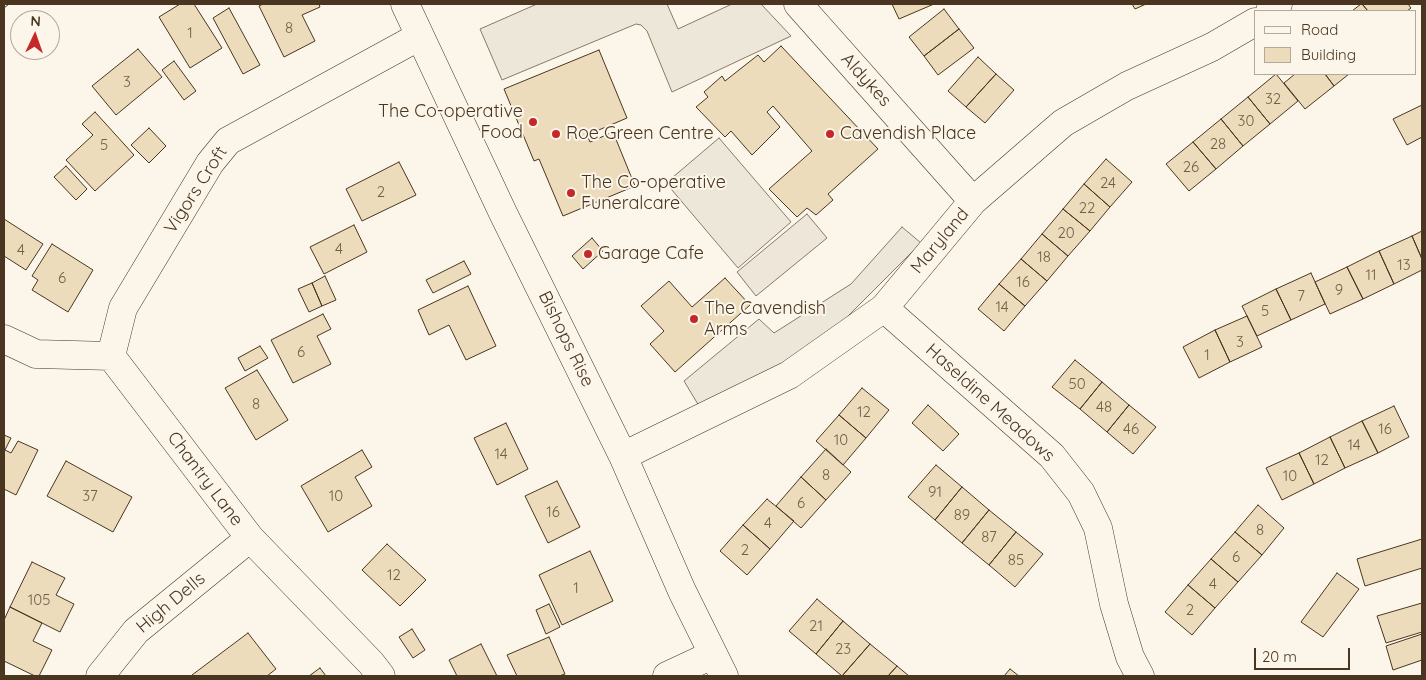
<!DOCTYPE html>
<style>
body{margin:0}
#map{position:relative;width:1426px;height:680px;overflow:hidden;background:#fbf6e9;font-family:Quicksand,sans-serif}
canvas{display:block}
.frame{position:absolute;inset:0;border:5px solid #4a3520;pointer-events:none}
.legend{position:absolute;left:1254px;top:10px;width:162px;height:65px;box-sizing:border-box;background:#fbf6e9;border:1px solid #b4a999;margin:0;padding:6px 9px;list-style:none;font-size:15px;color:#4a3520}
.legend li{display:flex;align-items:center;gap:10px;height:25px}
.legend b{width:25px;border:1px solid #b4a999}
.north{position:absolute;left:10px;top:10px;width:50px;height:50px;box-sizing:border-box;background:#fbf6e9;border:1px solid #b4a999;border-radius:50%;rotate:3deg;font-size:14px;font-weight:700;line-height:20px;text-align:center;color:#4a3520}
.north::after{content:'';display:block;margin:auto;width:18px;height:22px;background:#c62828;clip-path:polygon(50% 0,100% 100%,50% 72%,0 100%)}
.scale{position:absolute;left:1254px;top:648px;width:96px;height:22px;box-sizing:border-box;border:2px solid #4a3520;border-top:0;padding-left:6px;font-size:15px;line-height:18px;white-space:nowrap;color:#4a3520;-webkit-text-stroke:4px #fbf6e9;paint-order:stroke}
</style>
<div id="map">
<canvas width="1426" height="680"></canvas>
<div class="frame"></div>
<ul class="legend">
<li><b style="height:6px;background:#fbf6e9"></b>Road</li>
<li><b style="height:14px;background:#ecdcbc"></b>Building</li>
</ul>
<div class="north">N</div>
<div class="scale">20 m</div>
</div>
<script>
const g = document.querySelector('canvas').getContext('2d');
g.lineJoin = 'round';
function fill(path, color) { g.fillStyle = color; g.fill(path, 'evenodd'); }
const shape = rows => new Path2D(rows.map(r => 'M' + r).join(''));
function trace(path, color, width, dash) { g.strokeStyle = color; g.lineWidth = width; g.lineCap = dash ? 'butt' : 'round'; g.setLineDash(dash || []); g.stroke(path); }
function label(font, color, halo, rows, align = 'center') {
  g.font = font + ' Quicksand,sans-serif'; g.lineWidth = 4; g.setLineDash([]); g.textBaseline = 'middle'; g.strokeStyle = halo; g.fillStyle = color; for (const [text, x, y, turn = 0] of rows) {
    g.save(); g.translate(x, y); g.rotate((+turn || 0) * Math.PI / 180); g.textAlign = isNaN(turn) ? turn : align; if (halo) g.strokeText(text, 0, 0); g.fillText(text, 0, 0); g.restore();
  }
}
const green = shape([
 [807,214,827,238,756,296,737,272,807,214]
]);
fill(green, '#ede6d9');
trace(green, '#887966', 1);
const parking = shape([
 [537,4,667,4,678,29,732,4,761,4,791,36,672,92,647,31,641,25,636,24,502,80,480,29,537,4],
 [719,138,791,222,738,268,666,183,719,138],
 [902,227,921,243,843,321,791,359,699,406,684,381,759,319,774,333,851,284,902,227]
]);
fill(parking, '#ede7d9');
trace(parking, '#887966', 1);
const building = shape([
 [180,4,194,4,222,48,190,68,159,17,180,4],
 [263,4,319,4,320,7,302,15,315,41,284,57,259,6,263,4],
 [892,4,934,4,899,19,892,4],
 [1132,4,1146,4,1135,9,1132,4],
 [1362,4,1408,4,1411,8,1407,11,1368,11,1362,4],
 [1362,4,1368,11,1352,11,1361,4,1362,4],
 [229,8,260,65,243,74,213,18,229,8],
 [944,9,959,29,924,56,909,37,944,9],
 [959,29,974,48,938,75,924,56,959,29],
 [781,46,878,149,828,194,833,200,816,215,807,208,797,217,769,189,812,151,773,106,767,112,780,127,752,155,731,131,725,137,696,107,708,97,704,92,722,76,725,81,758,55,764,62,781,46],
 [138,49,162,77,116,115,92,86,138,49],
 [599,50,627,118,587,135,590,142,613,132,635,186,563,216,539,159,534,161,504,89,599,50],
 [978,57,996,74,966,107,948,91,978,57],
 [174,61,196,91,184,100,162,70,174,61],
 [996,74,1014,90,985,123,966,107,996,74],
 [1276,74,1298,101,1270,124,1248,97,1276,74],
 [1295,74,1325,74,1334,86,1305,109,1284,83,1295,74],
 [1325,74,1349,74,1334,86,1325,74],
 [1248,97,1270,124,1243,146,1221,119,1248,97],
 [1422,105,1422,137,1407,145,1393,119,1422,105],
 [95,112,134,155,95,191,66,160,93,135,82,124,95,112],
 [1221,119,1243,146,1216,169,1193,142,1221,119],
 [149,128,166,146,149,163,131,145,149,128],
 [1193,142,1216,169,1189,191,1166,164,1193,142],
 [1106,159,1132,182,1110,207,1084,184,1106,159],
 [399,162,416,195,362,221,346,189,399,162],
 [66,166,87,189,76,200,54,177,66,166],
 [1084,184,1110,207,1090,231,1063,209,1084,184],
 [1063,209,1090,231,1068,256,1042,234,1063,209],
 [4,219,43,244,26,270,4,256,4,219],
 [354,225,367,252,324,274,310,247,354,225],
 [1422,231,1422,259,1412,236,1422,231],
 [1042,234,1068,256,1047,281,1021,259,1042,234],
 [1412,236,1422,259,1422,270,1394,284,1379,251,1412,236],
 [592,238,603,251,583,269,572,256,592,238],
 [52,244,93,270,68,312,32,290,38,280,32,276,52,244],
 [1379,251,1394,284,1363,299,1347,267,1379,251],
 [1021,259,1047,281,1025,306,999,284,1021,259],
 [464,261,471,274,433,293,426,280,464,261],
 [1347,267,1363,299,1330,314,1315,282,1347,267],
 [1311,273,1325,304,1291,320,1276,289,1311,273],
 [325,276,336,300,322,306,312,283,325,276],
 [725,278,750,305,675,372,650,344,664,331,641,306,669,281,692,307,725,278],
 [312,283,322,306,309,312,298,289,312,283],
 [999,284,1025,306,1004,331,978,309,999,284],
 [468,286,496,346,466,360,449,325,429,335,418,310,468,286],
 [1276,289,1291,320,1257,336,1242,306,1276,289],
 [323,314,331,329,317,336,331,364,293,383,271,340,323,314],
 [1247,316,1262,347,1230,362,1215,330,1247,316],
 [1215,330,1230,362,1199,378,1183,347,1215,330],
 [260,346,268,358,245,371,238,358,260,346],
 [1075,360,1102,382,1080,409,1052,387,1075,360],
 [257,370,288,420,256,440,225,388,257,370],
 [1102,382,1129,405,1107,432,1080,409,1102,382],
 [862,388,889,410,866,438,839,415,862,388],
 [928,405,959,434,943,451,912,423,928,405],
 [1129,405,1156,427,1133,454,1107,432,1129,405],
 [1394,406,1409,437,1378,453,1362,421,1394,406],
 [839,415,866,438,843,465,816,441,839,415],
 [1362,421,1378,453,1345,468,1330,437,1362,421],
 [506,423,528,469,497,485,474,438,506,423],
 [4,435,11,438,5,450,11,453,18,441,38,450,16,495,4,489,4,435],
 [1330,437,1345,468,1314,484,1299,453,1330,437],
 [826,449,851,472,826,500,801,477,826,449],
 [362,450,372,467,355,477,372,506,328,532,301,486,362,450],
 [1299,453,1314,484,1282,500,1266,468,1299,453],
 [66,461,132,497,113,532,47,496,66,461],
 [936,465,962,487,935,520,908,497,936,465],
 [801,477,826,500,801,528,776,506,801,477],
 [557,481,580,527,548,543,525,496,557,481],
 [962,487,989,510,962,543,935,520,962,487],
 [767,499,794,521,770,549,743,525,767,499],
 [1258,505,1284,528,1262,555,1235,532,1258,505],
 [989,510,1016,532,989,565,962,543,989,510],
 [743,525,770,549,747,575,720,551,743,525],
 [1016,532,1043,554,1015,587,989,565,1016,532],
 [1235,532,1262,555,1238,582,1211,559,1235,532],
 [1422,539,1422,568,1365,586,1357,559,1422,539],
 [387,544,426,580,400,606,362,570,387,544],
 [590,551,613,601,562,625,539,575,590,551],
 [1211,559,1238,582,1215,608,1188,585,1211,559],
 [32,562,65,578,56,595,74,604,60,632,10,607,32,562],
 [1337,573,1359,589,1323,637,1301,622,1337,573],
 [1188,585,1215,608,1192,635,1165,612,1188,585],
 [817,599,843,621,816,654,789,631,817,599],
 [1422,603,1422,632,1386,643,1377,616,1422,603],
 [549,604,560,627,546,634,536,610,549,604],
 [10,607,42,623,33,641,52,650,39,676,35,676,4,661,4,620,10,607],
 [843,621,870,644,842,676,816,654,843,621],
 [412,629,425,650,413,658,399,637,412,629],
 [248,633,276,669,267,676,193,676,192,675,248,633],
 [1422,634,1422,660,1393,670,1386,646,1422,634],
 [549,637,565,674,559,676,517,676,507,655,549,637],
 [481,644,497,676,457,676,449,660,481,644],
 [870,644,897,666,888,676,842,676,870,644],
 [897,666,909,676,888,676,897,666],
 [320,668,326,676,309,676,320,668],
 [1010,669,1019,676,1004,676,1010,669]
]);
fill(building, '#ecdcbc');
trace(building, '#4a3520', 1);
const minor = shape([
 [405,4,503,213,623,456,682,591,724,676],
 [798,4,973,201],
 [1270,11,1278,4],
 [884,308,1052,456,1081,493,1098,528,1114,604,1130,657,1140,676],
 [4,339,36,354,111,356,250,538,371,663,381,676],
 [111,356,123,308,210,163,228,141,420,36],
 [623,456,789,375,884,308,973,201,1063,123,1127,86,1212,47,1255,22],
 [100,676,136,631,250,538],
 [667,676,712,655]
]);
trace(minor, '#4a3520', 29);
trace(minor, '#fbf6e9', 28);
trace(shape([
 [4,8,9,4]
]), '#4a3520', 1, [6, 2.5]);
for (const [x, y, r, color] of [
 [533,122,5,"#c62828"],
 [556,134,5,"#c62828"],
 [830,134,5,"#c62828"],
 [571,193,5,"#c62828"],
 [588,254,5,"#c62828"],
 [694,319,5,"#c62828"]
]) { const dot = new Path2D(); dot.arc(x, y, r, 0, 2 * Math.PI); g.fillStyle = color; g.fill(dot); trace(dot, '#fbf6e9', 2); }
label('15px', '#725f47', null, [
 ["8",289,28],
 ["1",190,33],
 ["3",127,82],
 ["32",1273,99],
 ["30",1246,121],
 ["28",1218,144],
 ["5",104,145],
 ["26",1191,167],
 ["24",1108,183],
 ["2",381,192],
 ["22",1087,208],
 ["20",1066,233],
 ["4",339,249],
 ["4",21,250],
 ["18",1044,257],
 ["13",1404,265],
 ["11",1371,275],
 ["6",62,278],
 ["16",1023,282],
 ["9",1339,290],
 ["7",1301,296],
 ["14",1002,307],
 ["5",1265,311],
 ["3",1240,342],
 ["6",301,352],
 ["1",1207,355],
 ["50",1077,384],
 ["8",256,404],
 ["48",1104,407],
 ["12",864,412],
 ["46",1131,429],
 ["16",1385,429],
 ["10",841,440],
 ["14",1354,445],
 ["14",501,454],
 ["12",1322,460],
 ["8",826,475],
 ["10",1290,476],
 ["91",935,492],
 ["37",90,496],
 ["10",336,496],
 ["6",801,503],
 ["16",553,512],
 ["89",962,515],
 ["4",768,523],
 ["8",1260,530],
 ["87",989,537],
 ["2",745,550],
 ["6",1236,557],
 ["85",1016,560],
 ["12",394,575],
 ["4",1213,584],
 ["1",576,588],
 ["105",39,600],
 ["2",1190,610],
 ["21",816,626],
 ["23",843,649]
]);
label('18px', '#4a3520', '#fbf6e9', [
 ["Aldykes",866,80,48],
 ["Vigors Croft",196,190,-57],
 ["Maryland",940,241,-50],
 ["Bishops Rise",566,339,64],
 ["Haseldine Meadows",990,403,42],
 ["Chantry Lane",205,479,53],
 ["High Dells",171,603,-40]
]);
label('18px', '#4a3520', '#fbf6e9', [
 ["The Co-operative",523,112,"right"],
 ["Food",523,133,"right"],
 ["Roe Green Centre",566,134],
 ["Cavendish Place",840,134],
 ["The Co-operative",581,183],
 ["Funeralcare",581,204],
 ["Garage Cafe",598,254],
 ["The Cavendish",704,309],
 ["Arms",704,330]
], 'left');
</script>
